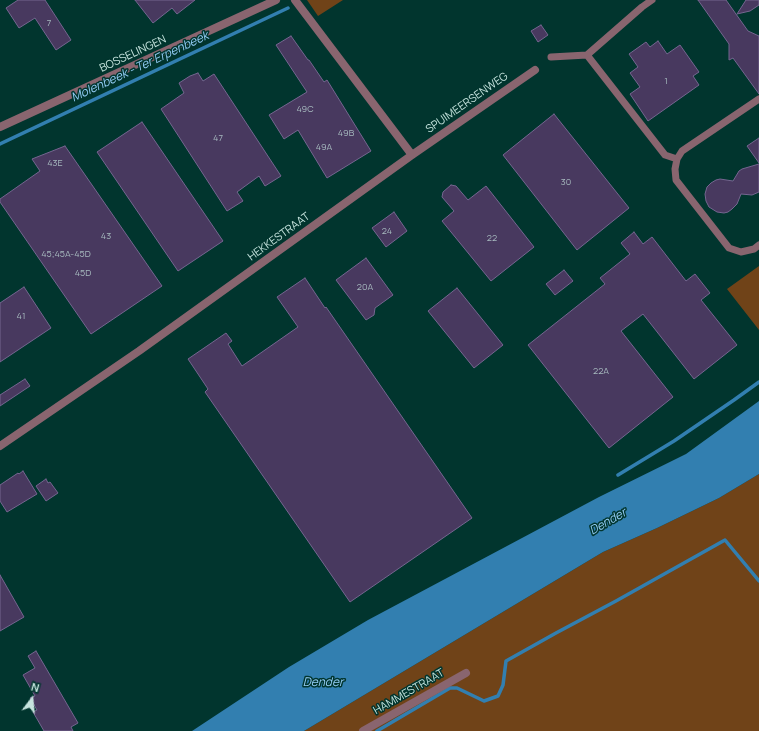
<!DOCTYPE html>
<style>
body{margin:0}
#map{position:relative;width:759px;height:731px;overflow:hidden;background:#01352e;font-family:Manrope,sans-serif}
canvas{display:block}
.north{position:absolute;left:12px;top:679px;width:40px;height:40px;-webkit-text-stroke:3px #01352e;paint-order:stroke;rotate:16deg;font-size:11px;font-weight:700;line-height:16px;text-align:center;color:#c6e4de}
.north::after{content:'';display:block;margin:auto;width:14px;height:18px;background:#c6e4de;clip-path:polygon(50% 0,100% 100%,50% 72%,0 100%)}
</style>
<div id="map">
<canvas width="759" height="731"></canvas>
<div class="north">N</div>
</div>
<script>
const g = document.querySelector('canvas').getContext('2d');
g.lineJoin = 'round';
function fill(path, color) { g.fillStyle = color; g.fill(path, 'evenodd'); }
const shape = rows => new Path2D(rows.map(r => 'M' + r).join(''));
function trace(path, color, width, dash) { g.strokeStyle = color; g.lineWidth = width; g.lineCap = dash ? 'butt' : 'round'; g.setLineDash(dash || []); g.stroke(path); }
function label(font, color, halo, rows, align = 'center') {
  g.font = font + ' Manrope,sans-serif'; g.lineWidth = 3; g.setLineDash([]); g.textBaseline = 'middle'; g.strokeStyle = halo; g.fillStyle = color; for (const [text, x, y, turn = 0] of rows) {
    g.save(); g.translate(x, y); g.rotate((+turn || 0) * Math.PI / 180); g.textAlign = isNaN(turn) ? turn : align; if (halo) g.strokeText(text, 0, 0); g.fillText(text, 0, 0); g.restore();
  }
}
fill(shape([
 [307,0,343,0,318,16],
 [759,266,759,330,727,289],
 [759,474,759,731,304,731,603,552,657,528,719,498]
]), '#704318');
fill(shape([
 [759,401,759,474,719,498,657,528,603,552,304,731,192,731,289,667,368,620,599,497,686,454]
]), '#327fb0');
trace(shape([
 [0,144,288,8],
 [618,475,674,441,734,400,759,382],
 [377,731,450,688,457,688,484,701,498,696,503,685,506,661,556,633,616,601,725,540,759,581]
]), '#327fb0', 3.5);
const building = shape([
 [18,0,45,0,71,40,56,50,35,18,19,28,6,8,18,0],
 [135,0,195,0,177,14,172,8,153,23,135,0],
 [698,0,726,0,748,31,759,36,759,94,733,58,729,60,729,44,698,0],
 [746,0,759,0,759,5,750,11,737,14,746,0],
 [541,25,548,35,538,42,531,31,541,25],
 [291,36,308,60,309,60,324,82,327,80,371,151,327,178,298,130,284,139,269,115,307,92,276,45,291,36],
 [658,41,667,54,680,45,699,72,693,76,699,85,648,121,630,94,640,87,630,73,638,67,629,54,646,42,650,47,658,41],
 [198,73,203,81,214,74,281,176,265,186,259,176,237,192,243,201,227,211,161,109,184,93,179,83,190,76,198,73],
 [554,114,629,208,577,250,503,155,554,114],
 [142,122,223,241,178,271,97,152,142,122],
 [759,138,759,163,747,146,759,138],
 [65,146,162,286,91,334,0,202,0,199,40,171,32,159,65,146],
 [759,164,759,192,752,195,741,194,737,204,732,209,728,212,724,213,717,212,709,207,706,201,705,194,707,187,711,183,716,180,720,179,733,181,739,171,742,169,759,164],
 [451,185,456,186,468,200,486,186,534,247,491,281,442,221,454,211,442,197,443,192,451,185],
 [394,212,407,231,386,247,372,228,394,212],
 [634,232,643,244,652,237,686,281,695,274,710,293,701,300,737,345,694,379,643,314,621,331,673,397,609,448,528,345,605,284,600,278,630,254,621,243,634,232],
 [366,258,393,295,375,308,374,315,366,320,336,280,366,258],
 [564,270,573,281,555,295,546,284,564,270],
 [305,278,325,308,326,307,472,518,350,602,205,392,208,389,188,359,226,333,232,341,228,344,242,366,298,327,277,297,305,278],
 [24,287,51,328,0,362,0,303,24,287],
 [457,288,503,345,474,368,428,311,457,288],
 [25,379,30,386,0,406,0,395,25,379],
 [23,471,37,494,7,512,0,501,0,485,18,473,19,474,23,471],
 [46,479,48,483,50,482,58,493,46,501,36,486,46,479],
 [0,575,24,617,0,631,0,575],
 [36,651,78,723,71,727,73,731,44,731,33,712,37,710,30,698,35,696,23,675,35,668,28,656,36,651]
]);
fill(building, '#48395f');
trace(building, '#756690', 1);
trace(shape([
 [587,55,665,155,677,159],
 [551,57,587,55,642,7,652,0],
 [759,99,682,151,677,159,675,169,676,180,729,248,741,252,754,249,759,245]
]), '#89656f', 7);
trace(shape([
 [295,0,412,155],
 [0,127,276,0],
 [0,446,139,351,412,155,535,70],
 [363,731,466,673]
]), '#89656f', 8);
label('9px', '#a6b9be', null, [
 ["7",49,23],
 ["1",666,81],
 ["49C",305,109],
 ["49B",346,133],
 ["47",218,138],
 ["49A",324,147],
 ["43E",55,163],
 ["30",566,182],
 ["24",387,231],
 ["43",106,236],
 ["22",492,238],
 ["45;45A-45D",66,254],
 ["45D",83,273],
 ["20A",365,287],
 ["41",21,316],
 ["22A",601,371]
]);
label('11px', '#c6e4de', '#01352e', [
 ["BOSSELINGEN",133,54,-25],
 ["SPUIMEERSENWEG",467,103,-35],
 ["HEKKESTRAAT",279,237,-36],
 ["HAMMESTRAAT",409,692,-30]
]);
label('italic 12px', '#93ccf5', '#01352e', [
 ["Molenbeek - Ter Erpenbeek",140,67,-25],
 ["Dender",608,522,-30],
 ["Dender",323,683]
]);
</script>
